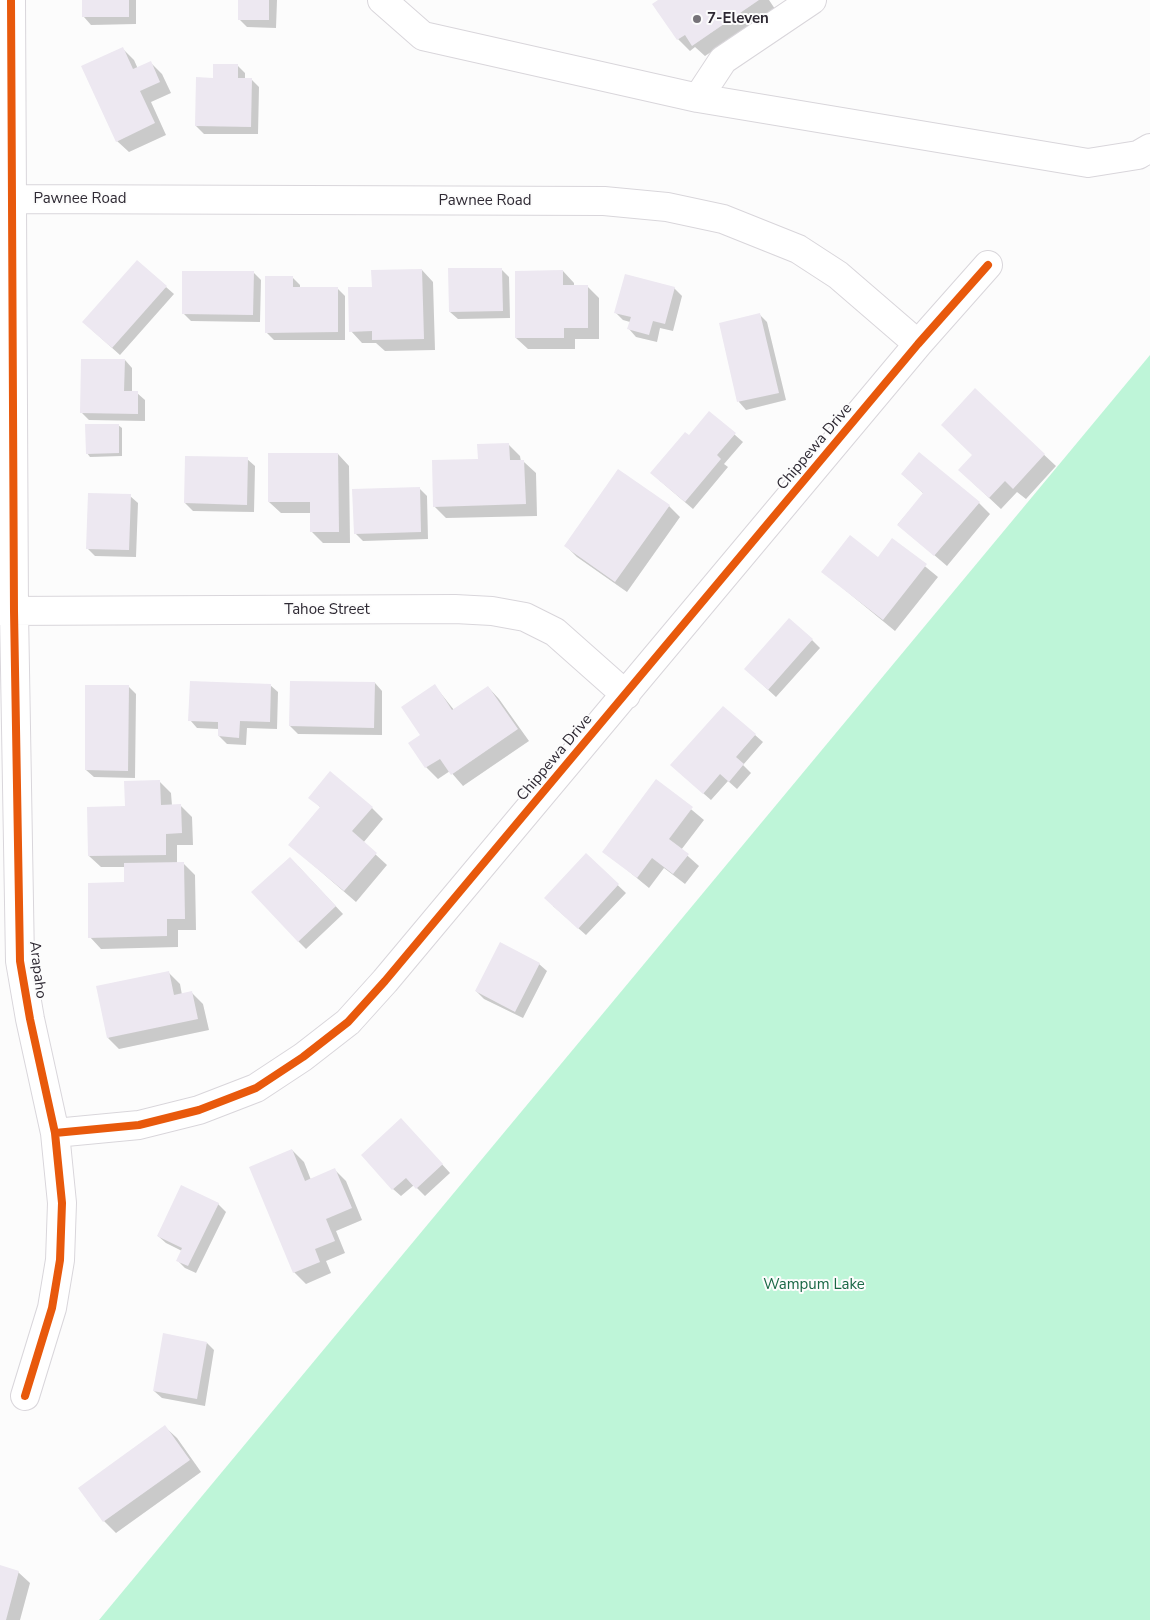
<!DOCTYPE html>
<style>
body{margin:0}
canvas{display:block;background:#fcfcfc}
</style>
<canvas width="1150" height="1620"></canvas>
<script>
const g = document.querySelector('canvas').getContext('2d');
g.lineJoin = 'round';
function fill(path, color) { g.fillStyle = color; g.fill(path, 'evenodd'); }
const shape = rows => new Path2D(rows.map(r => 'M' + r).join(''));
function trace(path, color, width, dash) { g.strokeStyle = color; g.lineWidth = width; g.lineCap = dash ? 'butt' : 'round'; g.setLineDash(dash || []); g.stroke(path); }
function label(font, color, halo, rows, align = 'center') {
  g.font = font + ' "Nunito Sans",sans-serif'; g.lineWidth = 4; g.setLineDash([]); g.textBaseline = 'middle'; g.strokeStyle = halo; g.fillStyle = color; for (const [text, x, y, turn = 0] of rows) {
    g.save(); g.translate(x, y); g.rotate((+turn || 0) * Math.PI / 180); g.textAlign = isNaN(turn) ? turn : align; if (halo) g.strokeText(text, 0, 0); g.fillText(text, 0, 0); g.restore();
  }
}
fill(shape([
 [1150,355,1150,1620,99,1620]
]), '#bef5d8');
fill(shape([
 [84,0,136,0,136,24,91,25,84,17],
 [239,0,277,0,276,28,247,27,239,19],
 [660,0,769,0,775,9,705,56,695,47,690,51,678,39,654,4],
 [123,49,134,60,138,69,151,63,162,74,171,93,151,102,166,135,129,152,117,141],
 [238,66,245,73,245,80,252,80,259,87,258,134,204,134,196,126,214,79],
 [501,269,509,277,510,318,458,319,450,312],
 [422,270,433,282,435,350,385,351,376,343,362,343,351,331,373,288],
 [563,271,574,283,574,286,587,286,599,298,599,339,575,339,575,349,528,349,516,338],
 [253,272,261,280,260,322,191,321,183,313],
 [292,277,300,285,300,288,337,288,345,296,345,340,274,340,266,332],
 [166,287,174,294,120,355,92,330],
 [674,288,682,296,673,331,660,328,657,342,636,337,629,329,630,322,623,320,616,313],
 [760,315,767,322,786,400,746,410,739,402,720,324],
 [125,360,132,368,132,392,137,393,145,400,145,421,89,420,82,413],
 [975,390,1056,466,1026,499,1017,492,1001,509,972,482],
 [710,413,743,442,724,464,728,467,693,509,659,480,689,437],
 [118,425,122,428,122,456,90,457,87,453],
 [509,445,520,456,521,462,524,462,536,473,537,516,446,518,434,506,479,461],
 [338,454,349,466,350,543,323,543,312,532,312,513,281,513,269,502],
 [247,459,255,466,254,512,193,511,185,503],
 [902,474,979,503,990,514,947,566,898,524,924,494],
 [419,488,427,496,428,539,363,541,355,533],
 [130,496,138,503,136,557,95,556,87,548],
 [669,506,680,517,627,592,577,557,566,546],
 [893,540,938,577,895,631,823,572,878,559],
 [812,640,820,648,776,697,753,676],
 [375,683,382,691,382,735,298,734,290,726],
 [270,685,278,692,277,729,247,728,246,745,227,744,219,736,219,729,197,728,190,720],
 [128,686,136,694,135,778,94,777,86,770],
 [435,686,454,710,488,687,499,699,529,741,463,786,450,771,438,779,426,767,410,743,422,735],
 [755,735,763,742,743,765,751,773,737,789,728,781,711,800,680,773],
 [657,781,704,820,681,850,699,866,685,884,664,868,649,888,604,851],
 [160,782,171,793,172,806,180,805,192,817,193,845,177,845,177,864,183,863,195,875,196,930,178,930,178,947,101,949,90,937,125,884,125,867,101,867,89,856,126,807],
 [310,797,372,808,383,819,363,843,387,865,356,902,290,845,321,808],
 [586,855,626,893,586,935,553,906],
 [298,866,343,914,306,949,298,941],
 [539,964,547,971,523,1018,484,999,476,991],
 [168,972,180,984,182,995,192,993,203,1004,209,1030,119,1049,108,1038],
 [409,1128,450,1173,425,1196,414,1185,401,1196,393,1189],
 [292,1150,304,1162,311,1180,334,1169,346,1181,362,1220,336,1231,345,1253,326,1261,331,1273,306,1284,294,1272],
 [218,1204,226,1212,196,1273,185,1268,178,1261,182,1251,166,1243,158,1236],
 [207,1343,214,1350,205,1406,162,1398,154,1391],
 [165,1427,177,1438,201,1472,116,1533,104,1521,80,1488],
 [0,1567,18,1572,30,1583,20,1620,0,1620]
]), '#0003');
fill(shape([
 [82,0,129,0,129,17,82,17],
 [238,0,269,0,269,20,238,20],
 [658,0,759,0,692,46,685,35,677,40,652,4],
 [123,47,133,69,151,61,160,82,140,91,155,123,116,142,81,66],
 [213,64,238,64,238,78,252,78,251,127,195,126,196,77,213,78],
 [137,260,167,286,112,348,82,322],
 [448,268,502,268,503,311,449,312],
 [422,269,424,339,372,340,372,331,349,332,348,287,372,287,371,270],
 [563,270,563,285,588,285,588,328,564,328,564,338,515,338,515,271],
 [182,271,254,271,253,315,182,314],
 [625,274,675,287,665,324,653,321,649,335,627,329,631,317,614,313],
 [265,276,293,276,293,287,338,287,338,332,265,333],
 [760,313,779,393,737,402,719,323],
 [81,359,125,359,124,391,138,391,138,414,80,413],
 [975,388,1045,454,1013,489,1005,481,989,498,958,470,972,455,941,425],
 [709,411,736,433,717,455,721,459,685,502,650,473,685,432,689,435],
 [85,424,119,424,119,453,86,454],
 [509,443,510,460,524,460,526,504,433,507,432,460,478,459,477,444],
 [919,452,980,502,934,556,897,525,923,493,901,474],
 [268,453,338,453,339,532,310,532,310,502,268,502],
 [185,456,248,457,247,505,184,503],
 [618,469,670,505,615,582,564,546],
 [420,487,421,532,354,534,352,489],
 [88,493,131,494,129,550,86,549],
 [850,535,878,557,892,538,927,564,883,620,821,572],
 [789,618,813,639,768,690,744,669],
 [190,681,271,684,270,722,240,721,239,738,218,736,218,722,188,721],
 [290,681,375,682,374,728,289,726],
 [435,684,452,710,488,686,518,729,451,775,440,759,425,768,408,743,420,735,401,707],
 [85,685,129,685,128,771,85,770],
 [723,706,756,734,736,757,744,764,729,782,720,774,703,794,670,765],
 [330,771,373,807,352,831,377,853,344,891,288,845,320,807,308,798],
 [656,779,693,807,669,839,689,854,673,874,652,858,637,878,602,852],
 [160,780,161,805,181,804,182,833,166,834,166,855,88,856,87,807,125,806,124,781],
 [586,853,619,884,578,929,544,898],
 [290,857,336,906,298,942,251,892],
 [184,862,185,919,167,919,167,936,88,938,88,883,124,882,124,863],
 [500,942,540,963,515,1012,475,991],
 [169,971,174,995,192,991,198,1019,107,1038,96,986],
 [401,1118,443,1164,416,1189,406,1178,392,1190,361,1155],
 [292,1149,305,1181,335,1168,352,1208,326,1219,335,1241,315,1249,320,1262,293,1273,249,1167],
 [181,1185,219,1203,188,1266,176,1261,182,1248,157,1236],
 [163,1333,207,1342,197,1399,153,1391],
 [165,1425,190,1460,103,1522,78,1488],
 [0,1565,19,1571,6,1620,0,1620]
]), '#ede8f1');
const minor = shape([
 [11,0,14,611,20,961,30,1019,55,1133,62,1203,60,1260,52,1308,25,1396],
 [382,0,423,36,698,98,1088,163,1138,155,1150,148],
 [698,98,723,60,812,0],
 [12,199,604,201,667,207,723,219,798,249,838,275,918,344],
 [0,611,455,609,492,611,525,617,555,632,626,695],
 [55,1133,139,1125,199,1110,256,1088,303,1057,348,1022,385,981,918,344,988,265]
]);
trace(minor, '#d9d6db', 30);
trace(minor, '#fff', 28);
trace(shape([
 [11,0,14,611,20,961,30,1019,55,1133,62,1203,60,1260,52,1308,25,1396],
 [55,1133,139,1125,199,1110,256,1088,303,1057,348,1022,385,981,918,344,988,265]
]), '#e8590c', 8);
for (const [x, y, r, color] of [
 [697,19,5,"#767379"]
]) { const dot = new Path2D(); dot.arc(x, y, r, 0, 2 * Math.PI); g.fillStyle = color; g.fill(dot); trace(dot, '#fcfcfc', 2); }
label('bold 15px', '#2e2933', '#fcfcfc', [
 ["7-Eleven",707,19]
], 'left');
label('15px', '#2e2933', '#fcfcfc', [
 ["Pawnee Road",80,199],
 ["Pawnee Road",485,201],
 ["Chippewa Drive",815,447,-50],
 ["Tahoe Street",327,610],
 ["Chippewa Drive",555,758,-50],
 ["Arapaho",37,970,83]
]);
label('15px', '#196745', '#fcfcfc', [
 ["Wampum Lake",814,1285]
]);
</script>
